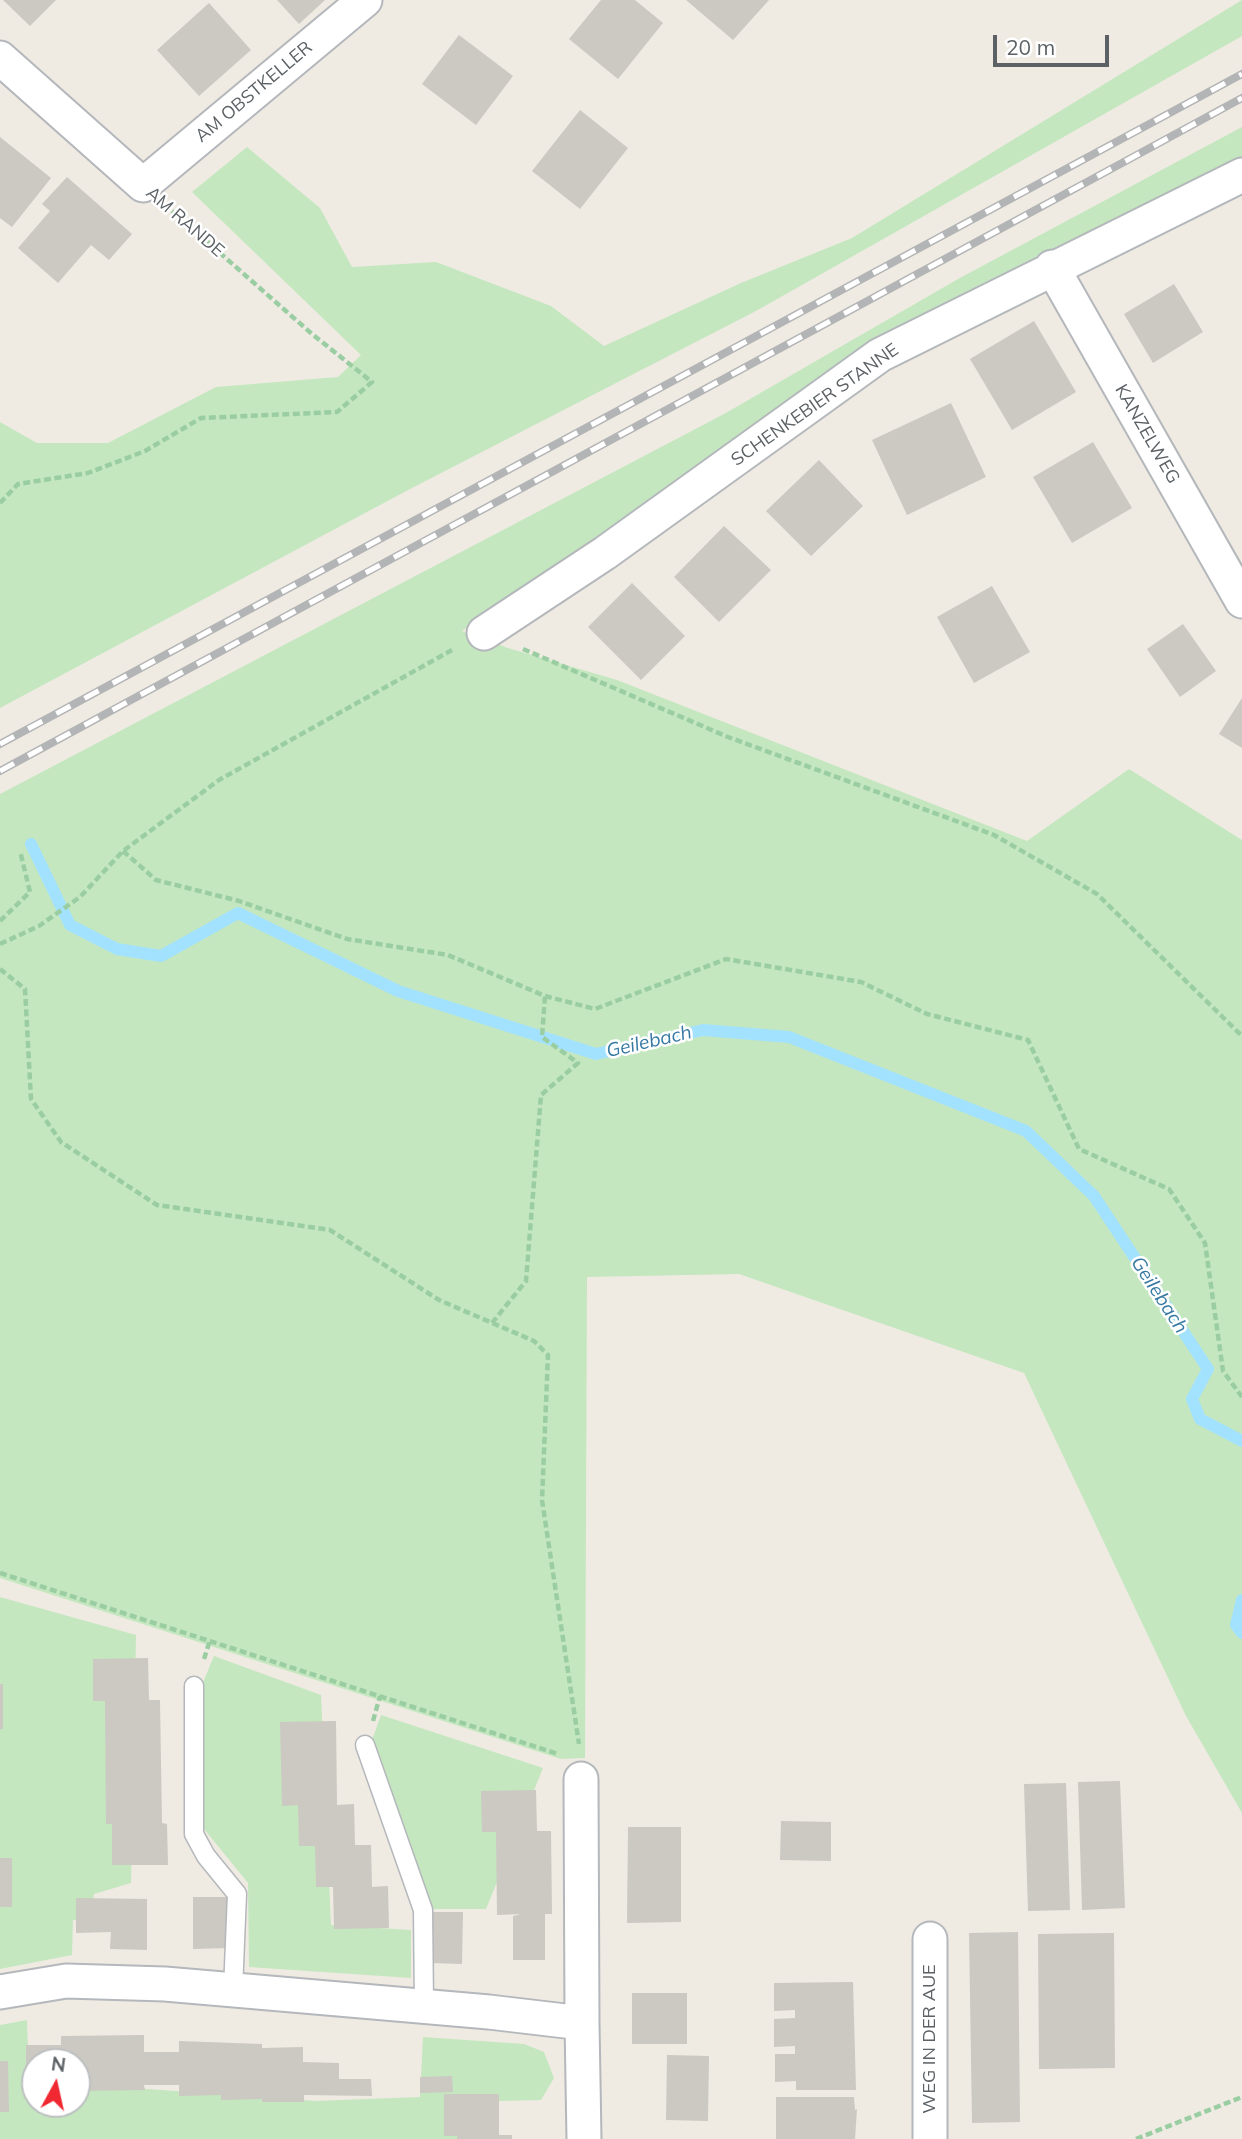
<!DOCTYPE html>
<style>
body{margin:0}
#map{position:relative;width:1242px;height:2139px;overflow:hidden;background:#efebe3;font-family:Mulish,sans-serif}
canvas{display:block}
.north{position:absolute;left:21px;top:2048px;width:70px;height:70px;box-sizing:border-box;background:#fff;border:2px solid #bdc0c1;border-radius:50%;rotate:8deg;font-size:19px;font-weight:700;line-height:28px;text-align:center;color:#5b6165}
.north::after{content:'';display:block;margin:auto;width:24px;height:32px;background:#f02831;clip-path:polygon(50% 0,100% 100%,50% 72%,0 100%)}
.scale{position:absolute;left:993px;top:35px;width:116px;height:32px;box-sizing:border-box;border:4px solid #5b6165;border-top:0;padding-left:9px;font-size:21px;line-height:24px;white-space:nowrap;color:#5b6165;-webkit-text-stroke:5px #fff;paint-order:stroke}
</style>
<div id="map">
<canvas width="1242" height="2139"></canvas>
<div class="north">N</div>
<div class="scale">20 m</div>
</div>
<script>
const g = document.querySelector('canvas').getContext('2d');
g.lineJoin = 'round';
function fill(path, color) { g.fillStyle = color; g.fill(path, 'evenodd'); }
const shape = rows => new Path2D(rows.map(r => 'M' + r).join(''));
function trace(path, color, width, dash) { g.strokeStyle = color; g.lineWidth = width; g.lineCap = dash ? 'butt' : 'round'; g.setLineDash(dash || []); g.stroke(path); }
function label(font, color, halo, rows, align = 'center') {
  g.font = font + ' Mulish,sans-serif'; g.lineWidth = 5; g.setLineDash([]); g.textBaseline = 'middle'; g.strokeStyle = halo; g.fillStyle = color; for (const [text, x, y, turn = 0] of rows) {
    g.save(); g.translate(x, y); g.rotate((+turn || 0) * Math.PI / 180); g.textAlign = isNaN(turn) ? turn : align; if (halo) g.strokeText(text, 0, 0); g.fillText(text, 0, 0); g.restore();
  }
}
fill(shape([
 [1242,0,1242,36,756,311,410,489,0,708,0,422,37,443,108,443,216,387,338,377,361,355,192,192,247,147,320,208,352,267,436,262,551,306,604,346,741,283,852,238],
 [1242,127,1242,164,1054,248,891,330,462,631,508,648,617,680,1027,841,1129,769,1242,840,1242,1813,1186,1716,1024,1373,739,1274,587,1277,585,1758,561,1759,0,1578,0,794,724,414,958,279],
 [0,1597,136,1635,131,1883,94,1894,90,1921,73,1920,72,1955,0,1969],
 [214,1656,321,1695,331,1925,411,1930,411,1978,249,1967,248,1883,204,1829,201,1687],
 [381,1715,543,1768,486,1909,432,1909,371,1743],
 [27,2020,29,2080,35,2080,35,2104,77,2104,77,2084,316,2101,420,2097,423,2037,524,2044,544,2052,554,2078,541,2100,499,2101,498,2139,0,2139,0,2025]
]), '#c4e7bf');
trace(shape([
 [31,844,70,925,117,949,161,956,238,913,398,991,596,1054,703,1030,789,1037,1026,1131,1094,1196,1208,1369,1192,1399,1200,1419,1242,1441],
 [1242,1600,1236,1625,1242,1633]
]), '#a3e2ff', 12);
fill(shape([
 [3,0,56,0,30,26],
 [277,0,325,0,299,24],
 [601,0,635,0,663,23,618,79,569,39],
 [686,0,769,0,733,40],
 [209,3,251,50,199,96,157,50],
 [459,35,513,76,476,125,422,84],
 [580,110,628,148,580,209,532,171],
 [0,137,51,178,12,227,0,218],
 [67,177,132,234,109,260,91,245,58,283,18,248,50,211,42,204],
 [1174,284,1203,332,1153,363,1124,314],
 [1034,321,1076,392,1012,430,970,359],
 [951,403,986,477,907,515,872,440],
 [1093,442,1132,508,1072,543,1033,477],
 [819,460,863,506,811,556,766,511],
 [724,526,771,570,719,622,674,577],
 [632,583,685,636,641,680,588,627],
 [992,586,1030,652,974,683,937,617],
 [1183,624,1216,671,1180,697,1147,649],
 [1242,698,1242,748,1219,734],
 [148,1658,149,1700,160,1700,162,1823,167,1824,168,1865,112,1865,112,1824,106,1824,105,1701,93,1701,93,1659],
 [0,1684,3,1684,3,1729,0,1729],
 [336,1721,337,1805,354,1804,355,1845,371,1845,372,1887,388,1886,389,1928,334,1929,333,1887,316,1887,315,1846,299,1846,298,1805,282,1806,280,1722],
 [1120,1781,1125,1908,1082,1910,1078,1782],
 [1066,1783,1070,1910,1028,1911,1024,1784],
 [536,1790,537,1831,551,1831,552,1914,545,1914,545,1960,513,1960,513,1916,521,1914,497,1915,496,1832,482,1832,481,1791],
 [781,1821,831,1822,831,1861,780,1860],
 [628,1827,681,1827,681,1922,627,1923],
 [0,1858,12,1858,12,1907,0,1907],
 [193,1897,230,1897,230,1948,193,1949],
 [76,1898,147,1899,147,1950,110,1949,111,1932,76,1933],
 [431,1912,463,1912,462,1964,430,1963],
 [1018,1932,1020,2122,972,2123,969,1933],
 [1114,1933,1115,2068,1039,2069,1038,1934],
 [853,1982,856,2090,796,2090,796,2081,775,2082,775,2054,795,2054,795,2046,774,2047,774,2019,795,2018,795,2010,774,2011,774,1983],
 [632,1993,687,1993,687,2044,632,2044],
 [144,2035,144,2052,179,2052,179,2041,262,2044,262,2048,303,2047,303,2062,339,2063,339,2079,371,2079,372,2096,304,2095,304,2102,262,2102,262,2099,221,2100,221,2095,179,2096,179,2085,144,2085,145,2090,77,2091,77,2062,35,2062,35,2086,26,2086,26,2045,61,2045,61,2036],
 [667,2055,709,2056,708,2121,666,2120],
 [0,2061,8,2061,9,2112,0,2112],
 [452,2076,453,2092,420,2093,420,2077],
 [444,2094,499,2094,499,2135,512,2135,512,2139,457,2139,457,2136,444,2136],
 [776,2097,854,2097,855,2110,857,2109,855,2139,776,2139]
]), '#ccc8c2');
const lane = shape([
 [194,1686,194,1834,206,1856,237,1894,233,1990],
 [365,1745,423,1910,424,2006]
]);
const street = shape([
 [0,58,143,185,365,0],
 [1052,267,1242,601],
 [484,633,605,553,880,355,1242,175],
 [581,1779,582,2023],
 [0,1992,66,1981,165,1984,489,2012,582,2023,584,2139],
 [930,2139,930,1939]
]);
trace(lane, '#b4b7bb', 21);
trace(street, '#b4b7bb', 37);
trace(shape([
 [0,503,18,484,88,473,145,451,201,418,337,412,372,382,312,334,170,209],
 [523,649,728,737,994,835,1097,894,1242,1036],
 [123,851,156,880,239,901,347,939,448,955,545,996,595,1009,726,959,861,982,927,1014,1028,1040,1079,1149,1169,1189,1205,1243,1223,1371,1242,1397],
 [0,921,30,892,20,851],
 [0,944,39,926,80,897,123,851,219,780,452,650],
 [0,969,25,989,31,1099,61,1142,157,1205,330,1230,439,1300,534,1341,548,1355,542,1500,579,1744],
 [492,1323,526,1281,541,1095,578,1063,542,1037,545,996],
 [0,1573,558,1754],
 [204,1659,210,1640],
 [373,1721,380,1696],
 [1136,2139,1242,2097]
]), '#9acea2', 4.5, [7, 3.5]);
trace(lane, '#fff', 18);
trace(street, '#fff', 33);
const rail = shape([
 [0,744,1242,74],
 [0,771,1242,98]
]);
trace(rail, '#b3b4b5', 8);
trace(rail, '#fff', 5, [16]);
label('18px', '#5b6165', '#fff', [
 ["AM OBSTKELLER",254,92,-40],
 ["AM RANDE",185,222,41],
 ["SCHENKEBIER STANNE",815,405,-35],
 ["KANZELWEG",1147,434,60],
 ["WEG IN DER AUE",930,2039,-90]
]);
label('italic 19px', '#3779a3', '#fff', [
 ["Geilebach",649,1042,-13],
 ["Geilebach",1159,1295,57]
]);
</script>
